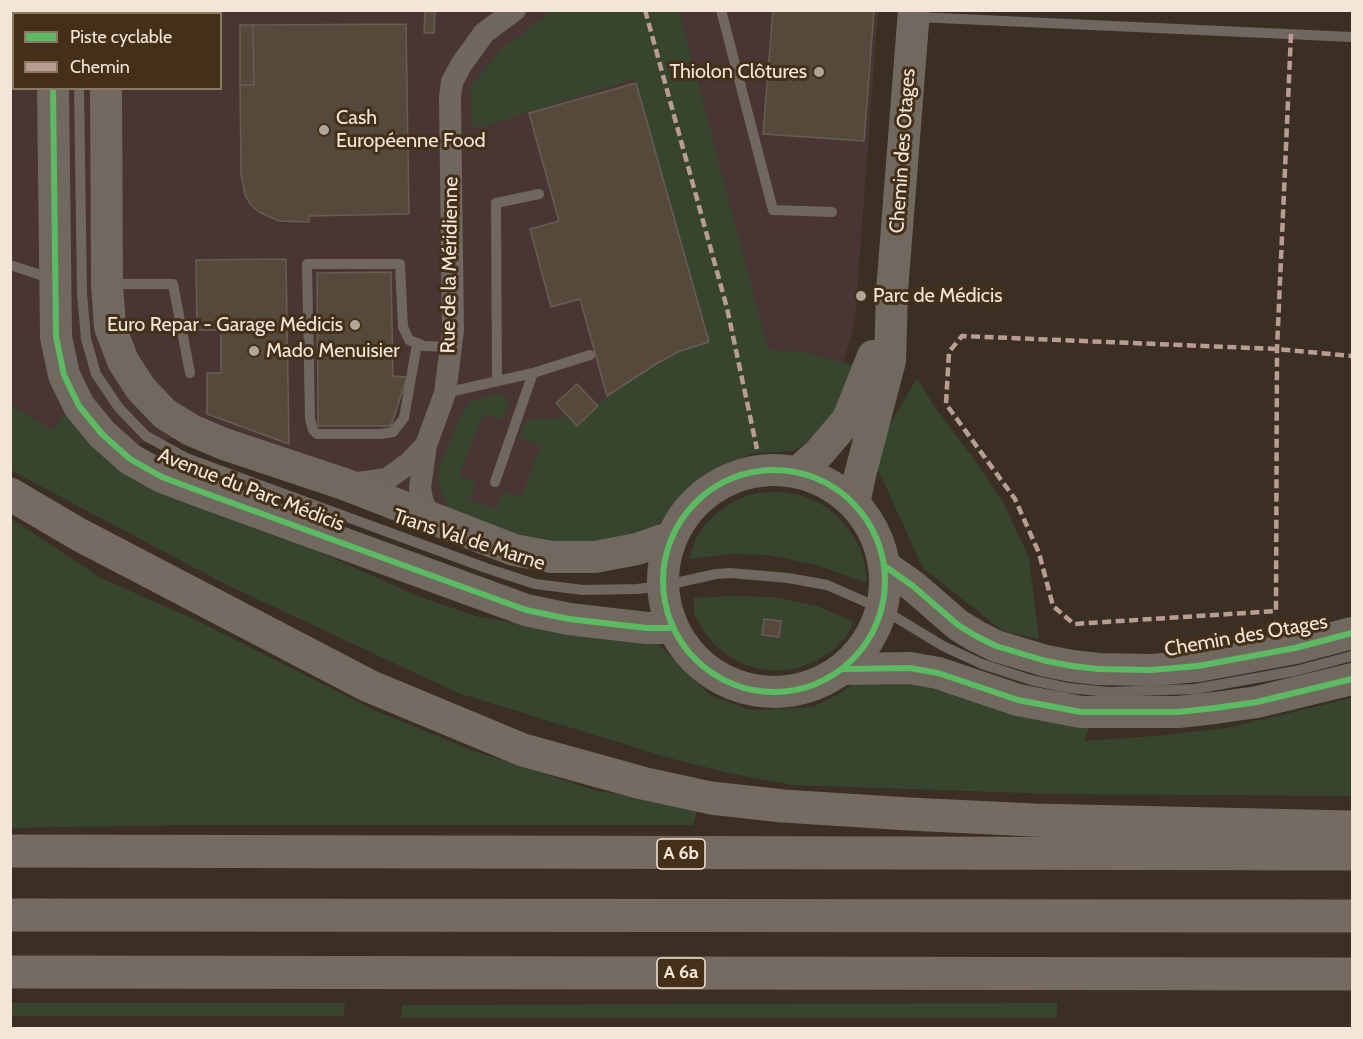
<!DOCTYPE html>
<meta charset="utf-8">
<style>
body{margin:0}
#map{position:relative;width:1363px;height:1039px;overflow:hidden;background:#3a2f22;font-family:Cabin,sans-serif}
canvas{display:block}
.frame{position:absolute;inset:0;border:12px solid #f3e6d8;pointer-events:none}
.legend{position:absolute;left:12px;top:12px;width:210px;height:78px;box-sizing:border-box;background:#443018;border:2px solid #8a7965;margin:0;padding:8px 10px;list-style:none;font-size:18px;color:#f3e6d8}
.legend li{display:flex;align-items:center;gap:12px;height:30px}
.legend b{width:30px;border:2px solid #8a7965}
</style>
<div id="map">
<canvas width="1363" height="1039"></canvas>
<div class="frame"></div>
<ul class="legend">
<li><b style="height:8px;background:#5cba63"></b>Piste cyclable</li>
<li><b style="height:8px;background:#b99d93"></b>Chemin</li>
</ul>
</div>
<script>
const g = document.querySelector('canvas').getContext('2d');
g.lineJoin = 'round';
function fill(path, color) { g.fillStyle = color; g.fill(path, 'evenodd'); }
const shape = rows => new Path2D(rows.map(r => 'M' + r).join(''));
function trace(path, color, width, dash) { g.strokeStyle = color; g.lineWidth = width; g.lineCap = dash ? 'butt' : 'round'; g.setLineDash(dash || []); g.stroke(path); }
function label(font, color, halo, rows, align = 'center') {
  g.font = font + ' Cabin,sans-serif'; g.lineWidth = 6; g.setLineDash([]); g.textBaseline = 'middle'; g.strokeStyle = halo; g.fillStyle = color; for (const [text, x, y, turn = 0] of rows) {
    g.save(); g.translate(x, y); g.rotate((+turn || 0) * Math.PI / 180); g.textAlign = isNaN(turn) ? turn : align; if (halo) g.strokeText(text, 0, 0); g.fillText(text, 0, 0); g.restore();
  }
}
fill(shape([
 [10,11,878,11,855,321,845,357,823,406,793,451,752,453,708,473,680,497,650,535,595,551,185,437,85,452,11,404],
 [14,14,220,14,220,88,14,88]
]), '#493533');
fill(shape([
 [552,11,679,11,768,349,810,353,855,366,839,407,818,435,793,451,752,453,708,473,680,497,650,535,563,550,455,515,447,506,438,482,441,462,457,424,470,401,499,394,507,399,508,405,502,420,484,413,459,476,476,482,470,500,496,509,503,491,521,497,541,445,520,438,525,423,529,420,569,417,577,425,607,396,656,364,680,351,709,342,634,79,483,127,472,127,471,86,501,49],
 [917,378,932,403,974,459,1004,504,1029,558,1039,639,1003,631,923,568,876,465,881,439],
 [10,404,52,430,69,409,243,518,420,597,479,617,589,635,628,637,658,644,710,695,750,710,813,707,839,694,853,684,924,683,1089,728,1084,741,1154,736,1227,728,1352,698,1352,796,1054,794,793,785,733,774,673,759,458,693,225,584,14,472,11,469],
 [767,492,785,492,802,496,820,503,836,515,849,529,859,546,865,565,867,583,816,565,769,555,731,554,689,559,695,540,705,525,718,512,733,502,749,495],
 [10,518,101,578,200,622,376,711,474,751,594,790,697,809,693,825,179,825,11,828],
 [730,596,773,597,817,606,854,622,845,638,832,651,816,661,798,668,780,671,762,669,745,665,728,656,714,644,703,630,694,613,694,598],
 [11,1003,345,1003,344,1016,11,1016],
 [1057,1003,1057,1018,401,1018,402,1005]
]), '#37452f');
const building = shape([
 [773,10,874,10,864,141,763,134,773,10],
 [425,11,435,12,434,33,424,33,425,11],
 [406,24,409,214,309,216,309,222,279,221,259,212,251,205,245,195,241,174,240,85,254,85,253,25,406,24],
 [240,25,253,25,254,85,240,85,240,25],
 [636,83,709,342,680,351,656,364,607,396,580,299,551,307,530,229,559,221,529,113,636,83],
 [286,259,289,444,207,414,207,373,221,373,221,330,197,330,196,260,286,259],
 [391,272,393,376,407,377,391,426,318,426,317,273,391,272],
 [577,384,598,406,577,426,556,403,577,384],
 [764,619,781,621,779,637,762,635,764,619]
]);
fill(building, '#55493b');
trace(building, '#675d52', 1.5);
trace(shape([
 [861,621,886,639]
]), '#706960', 4, [3, 4.5]);
trace(shape([
 [78,10,78,14],
 [721,10,773,210,832,212],
 [917,17,1352,37],
 [79,88,82,293,86,339,96,374,119,408,146,436,186,458,486,568,535,584,583,590,637,589,662,586,716,574,730,573,788,578,827,585,882,609,943,646,982,664,1031,680,1068,688,1109,692,1195,689,1295,671,1352,656],
 [10,265,53,279],
 [111,284,173,284,190,373],
 [417,344,404,418,393,432,381,434,317,434,313,430,310,419,307,264,400,264,403,327,409,340,424,346,450,347],
 [497,381,496,203,539,194],
 [445,393,533,373,590,355],
 [495,482,533,373]
]), '#6f6760', 10);
trace(shape([
 [426,445,420,488,422,499,429,518],
 [350,484,387,479,409,463,426,445,445,393,453,330,450,97,452,82,461,65,484,33,515,10]
]), '#6f6760', 22);
trace(shape([
 [52,10,52,14],
 [102,10,102,14],
 [53,88,56,337,64,375,79,406,102,434,130,459,162,477,202,492,526,610,569,619,647,628,672,628],
 [106,88,107,284,110,327,123,361,141,389,165,414,191,430,224,444,344,484,514,550,551,557,595,557,637,549,671,537],
 '663 581a111 111 0 1 1 222 0a111 111 0 1 1-222 0Z',
 [799,471,820,452,848,419,873,356],
 [854,504,860,475,890,361,892,291,914,10],
 [886,567,913,586,958,625,976,636,996,646,1046,661,1072,666,1098,669,1151,670,1198,666,1295,648,1352,633],
 [843,669,910,668,938,673,1018,700,1081,712,1178,712,1215,708,1257,702,1352,679]
]), '#716960', 32);
trace(shape([
 [10,494,78,534,369,686,523,750,642,783,711,798,783,806,909,814,1034,820,1352,827],
 [10,851,1352,854],
 [10,915,1352,916],
 [10,972,1352,974]
]), '#766b62', 33);
trace(shape([
 [645,10,727,308,757,449],
 [1291,34,1277,349,1276,611,1074,624,1053,606,1039,553,1015,499,946,404,949,352,962,336,1277,349,1352,356]
]), '#b99d93', 4.5, [9, 4.5]);
trace(shape([
 [53,88,56,337,64,375,79,406,102,434,130,459,162,477,202,492,526,610,569,619,647,628,672,628],
 '663 581a111 111 0 1 1 222 0a111 111 0 1 1-222 0Z',
 [886,567,913,586,958,625,976,636,996,646,1046,661,1072,666,1098,669,1151,670,1198,666,1295,648,1352,633],
 [843,669,910,668,938,673,1018,700,1081,712,1178,712,1215,708,1257,702,1352,679]
]), '#5cba63', 6);
for (const [x, y, r, color] of [
 [819,72,6,"#b2a698"],
 [324,130,6,"#b2a698"],
 [861,296,6,"#b2a698"],
 [355,325,6,"#b2a698"],
 [254,351,6,"#b2a698"]
]) { const dot = new Path2D(); dot.arc(x, y, r, 0, 2 * Math.PI); g.fillStyle = color; g.fill(dot); trace(dot, '#443018', 2); }
for (const [x, y, w] of [
 [681,854,48],
 [681,973,48]
]) { const box = new Path2D(); box.roundRect(x - w / 2, y - 15, w, 30, 4.5); g.fillStyle = '#443018'; g.fill(box); trace(box, '#f3e6d8', 1.5); }
label('bold 18px', '#f3e6d8', null, [
 ["A 6b",681,854],
 ["A 6a",681,973]
]);
label('20px', '#f3e6d8', '#443018', [
 ["Thiolon Clôtures",807,72,"right"],
 ["Cash",336,118],
 ["Européenne Food",336,141],
 ["Parc de Médicis",873,296],
 ["Euro Repar - Garage Médicis",343,325,"right"],
 ["Mado Menuisier",266,351]
], 'left');
label('20px', '#f3e6d8', '#443018', [
 ["Chemin des Otages",903,151,-86],
 ["Rue de la Méridienne",450,265,-89],
 ["Avenue du Parc Médicis",251,490,21],
 ["Trans Val de Marne",469,540,18],
 ["Chemin des Otages",1246,636,-10]
]);
</script>
